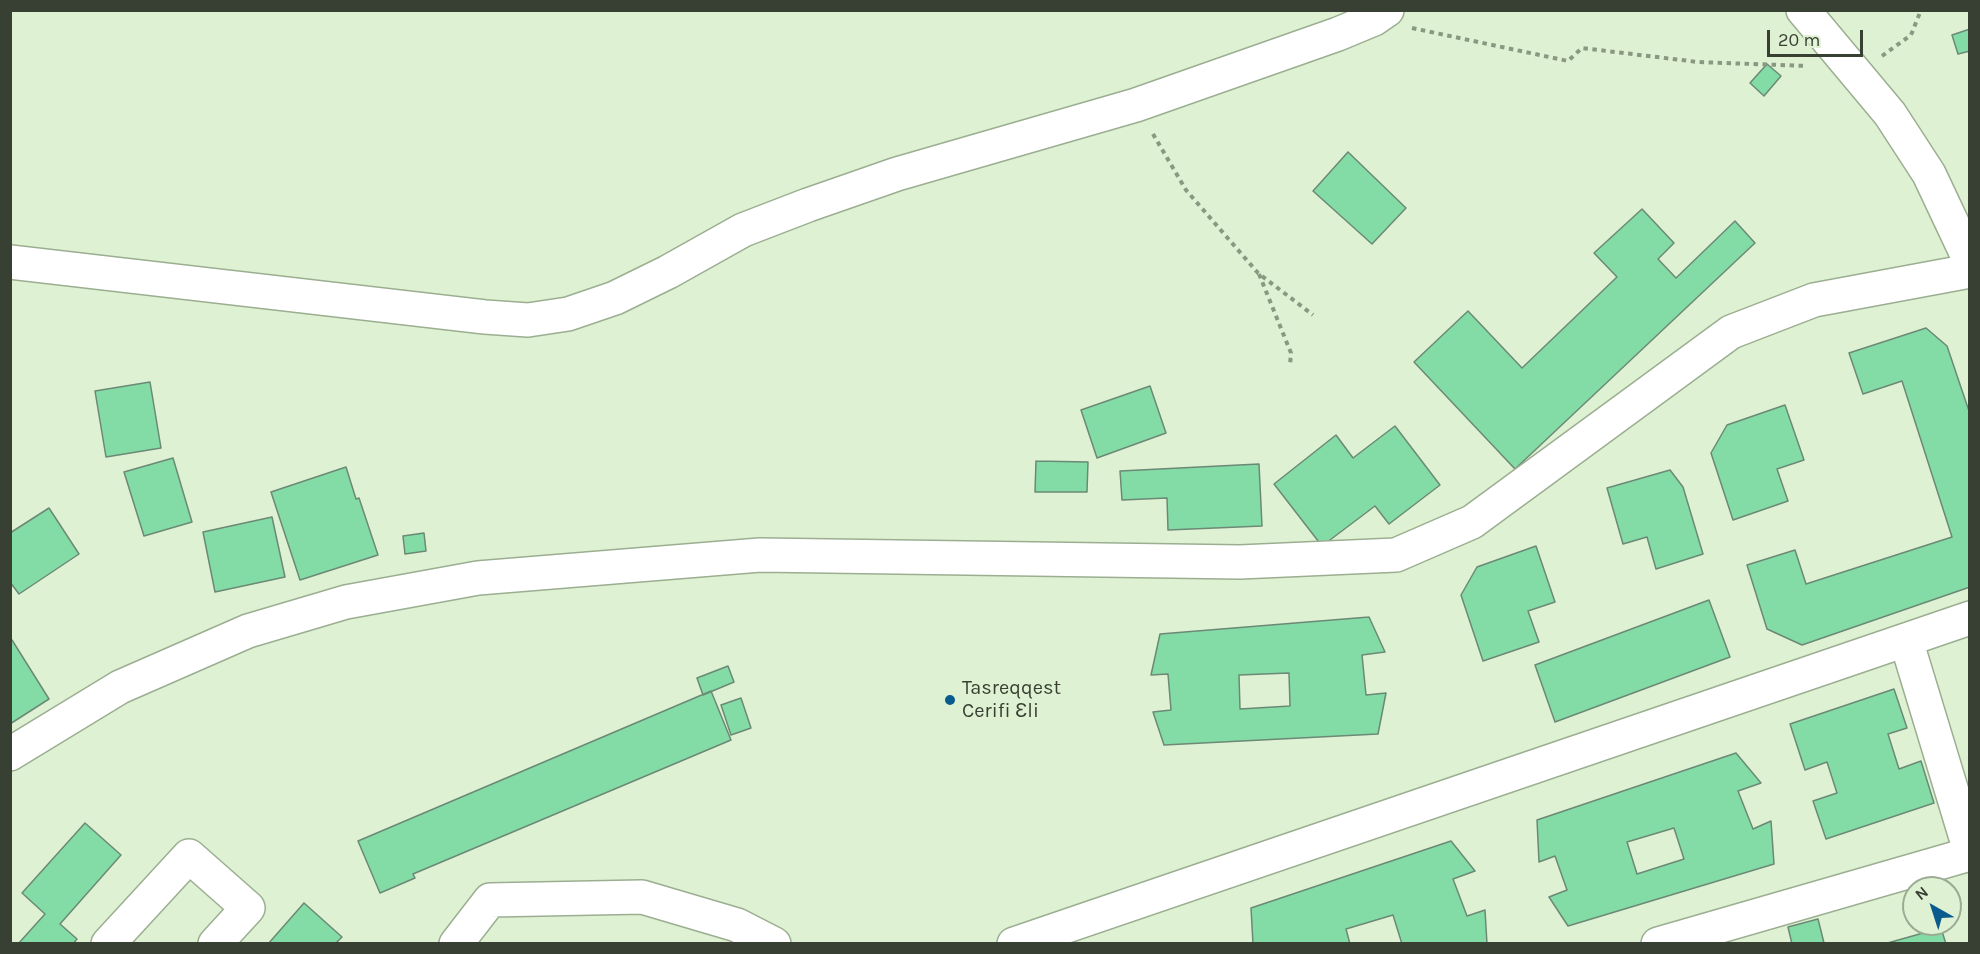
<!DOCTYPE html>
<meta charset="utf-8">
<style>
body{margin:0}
#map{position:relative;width:1980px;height:954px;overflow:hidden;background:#def2d3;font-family:Karla,sans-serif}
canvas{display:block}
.frame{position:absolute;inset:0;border:12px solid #384033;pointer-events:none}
.north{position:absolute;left:1902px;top:876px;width:60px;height:60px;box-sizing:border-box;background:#def2d3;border:2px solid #9cab93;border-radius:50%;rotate:321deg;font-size:16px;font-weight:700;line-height:24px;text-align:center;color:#384033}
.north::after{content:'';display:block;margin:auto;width:21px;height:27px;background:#095a8d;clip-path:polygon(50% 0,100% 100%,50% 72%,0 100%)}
.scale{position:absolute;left:1767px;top:30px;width:96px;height:27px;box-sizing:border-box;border:3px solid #384033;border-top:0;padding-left:8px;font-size:18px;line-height:21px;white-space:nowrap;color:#384033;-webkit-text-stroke:4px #def2d3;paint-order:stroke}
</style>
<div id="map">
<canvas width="1980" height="954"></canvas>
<div class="frame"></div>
<div class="north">N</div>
<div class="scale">20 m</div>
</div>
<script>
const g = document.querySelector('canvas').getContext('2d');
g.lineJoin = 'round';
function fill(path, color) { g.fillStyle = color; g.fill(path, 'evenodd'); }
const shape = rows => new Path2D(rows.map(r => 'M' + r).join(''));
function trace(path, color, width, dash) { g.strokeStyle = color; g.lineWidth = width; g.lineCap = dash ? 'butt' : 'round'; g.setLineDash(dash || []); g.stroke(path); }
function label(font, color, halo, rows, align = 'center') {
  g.font = font + ' Karla,sans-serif'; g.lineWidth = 4.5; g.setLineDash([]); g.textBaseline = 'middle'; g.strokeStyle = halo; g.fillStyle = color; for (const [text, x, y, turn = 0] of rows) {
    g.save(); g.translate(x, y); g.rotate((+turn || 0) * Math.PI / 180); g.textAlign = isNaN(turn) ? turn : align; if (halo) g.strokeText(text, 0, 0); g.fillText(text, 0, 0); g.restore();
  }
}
const building = shape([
 [1970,29,1970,51,1958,54,1952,35,1970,29],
 [1767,64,1781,76,1764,96,1750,83,1767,64],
 [1348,152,1406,208,1372,244,1313,191,1348,152],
 [1642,209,1674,243,1658,259,1676,278,1735,221,1755,243,1515,469,1414,362,1468,311,1522,368,1617,277,1594,253,1642,209],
 [1926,328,1947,346,1970,414,1970,587,1802,645,1767,629,1747,565,1795,550,1806,584,1952,537,1902,381,1863,394,1849,353,1926,328],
 [150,382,161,448,106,457,95,391,150,382],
 [1150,386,1166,433,1097,458,1081,410,1150,386],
 [1785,405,1804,460,1777,469,1788,501,1733,520,1711,453,1727,425,1785,405],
 [1395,426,1440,485,1389,524,1375,506,1322,546,1274,484,1336,435,1353,458,1395,426],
 [173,458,192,522,144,536,124,472,173,458],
 [1036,461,1088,462,1087,492,1035,492,1036,461],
 [1259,464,1262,526,1168,530,1167,498,1122,500,1120,471,1259,464],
 [346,467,356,499,359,498,378,555,300,580,271,492,346,467],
 [1670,470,1683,487,1703,554,1656,569,1647,537,1623,544,1607,488,1670,470],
 [49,508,79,554,19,594,10,582,10,533,49,508],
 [272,517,285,577,215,592,203,532,272,517],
 [424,533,426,551,405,554,403,536,424,533],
 [1536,546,1555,602,1528,611,1539,642,1483,661,1461,595,1477,567,1536,546],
 [1709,600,1730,657,1555,722,1535,665,1709,600],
 [1369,617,1385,652,1362,655,1366,695,1386,693,1378,734,1164,745,1153,712,1171,710,1168,674,1151,675,1160,634,1369,617],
 [1289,673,1290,706,1240,709,1239,675,1289,673],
 [12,640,49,699,10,724,10,641,12,640],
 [728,666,734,682,703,695,697,678,728,666],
 [1894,689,1907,728,1888,734,1899,769,1921,761,1934,803,1826,839,1813,801,1837,793,1827,762,1805,770,1790,724,1894,689],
 [711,691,731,740,413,874,415,878,380,893,358,841,711,691],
 [741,698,751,728,731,735,721,705,741,698],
 [1736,753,1761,783,1738,791,1753,829,1771,821,1774,864,1568,926,1549,897,1567,890,1555,856,1539,862,1537,820,1736,753],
 [1674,828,1684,859,1637,874,1627,842,1674,828],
 [85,823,121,855,60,924,77,939,73,944,18,944,45,914,22,893,85,823],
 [1451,841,1475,871,1453,879,1467,916,1485,910,1487,944,1402,944,1393,915,1346,929,1350,944,1253,944,1251,908,1451,841],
 [304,903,342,937,335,944,268,944,304,903],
 [1818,919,1824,943,1792,944,1788,927,1818,919],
 [1941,928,1946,944,1884,944,1941,928]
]);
fill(building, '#83dca6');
trace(building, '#6b8975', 1.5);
const minor = shape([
 [1803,10,1890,114,1929,174,1970,261],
 [10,262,485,317,528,320,568,314,615,298,668,272,743,230,808,205,897,174,1136,105,1338,34,1374,19,1387,10],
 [1906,640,1970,851],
 [108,944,189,856,248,908,215,944],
 [456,944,490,900,642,897,737,925,774,944],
 [1014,944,1970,618],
 [1658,944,1970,854]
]);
const major = shape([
 [10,754,120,687,248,631,346,602,478,578,760,555,1240,562,1396,555,1472,522,1731,332,1814,300,1970,271]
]);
trace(minor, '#9bae91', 36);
trace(major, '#9bae91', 36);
trace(shape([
 [1412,28,1568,61,1582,48,1698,62,1807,66],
 [1882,56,1911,35,1921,10],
 [1153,134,1186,190,1258,273,1313,315],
 [1259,274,1291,353,1290,365]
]), '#8a9882', 4, [4.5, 4.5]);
trace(minor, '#fff', 33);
trace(major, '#fff', 33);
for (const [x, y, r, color] of [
 [950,700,6,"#095a8d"]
]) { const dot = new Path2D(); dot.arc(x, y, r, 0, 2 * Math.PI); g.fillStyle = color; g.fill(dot); trace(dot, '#def2d3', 2); }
label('20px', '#384033', '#def2d3', [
 ["Tasreqqest",962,688],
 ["Cerifi Ɛli",962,711]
], 'left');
</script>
